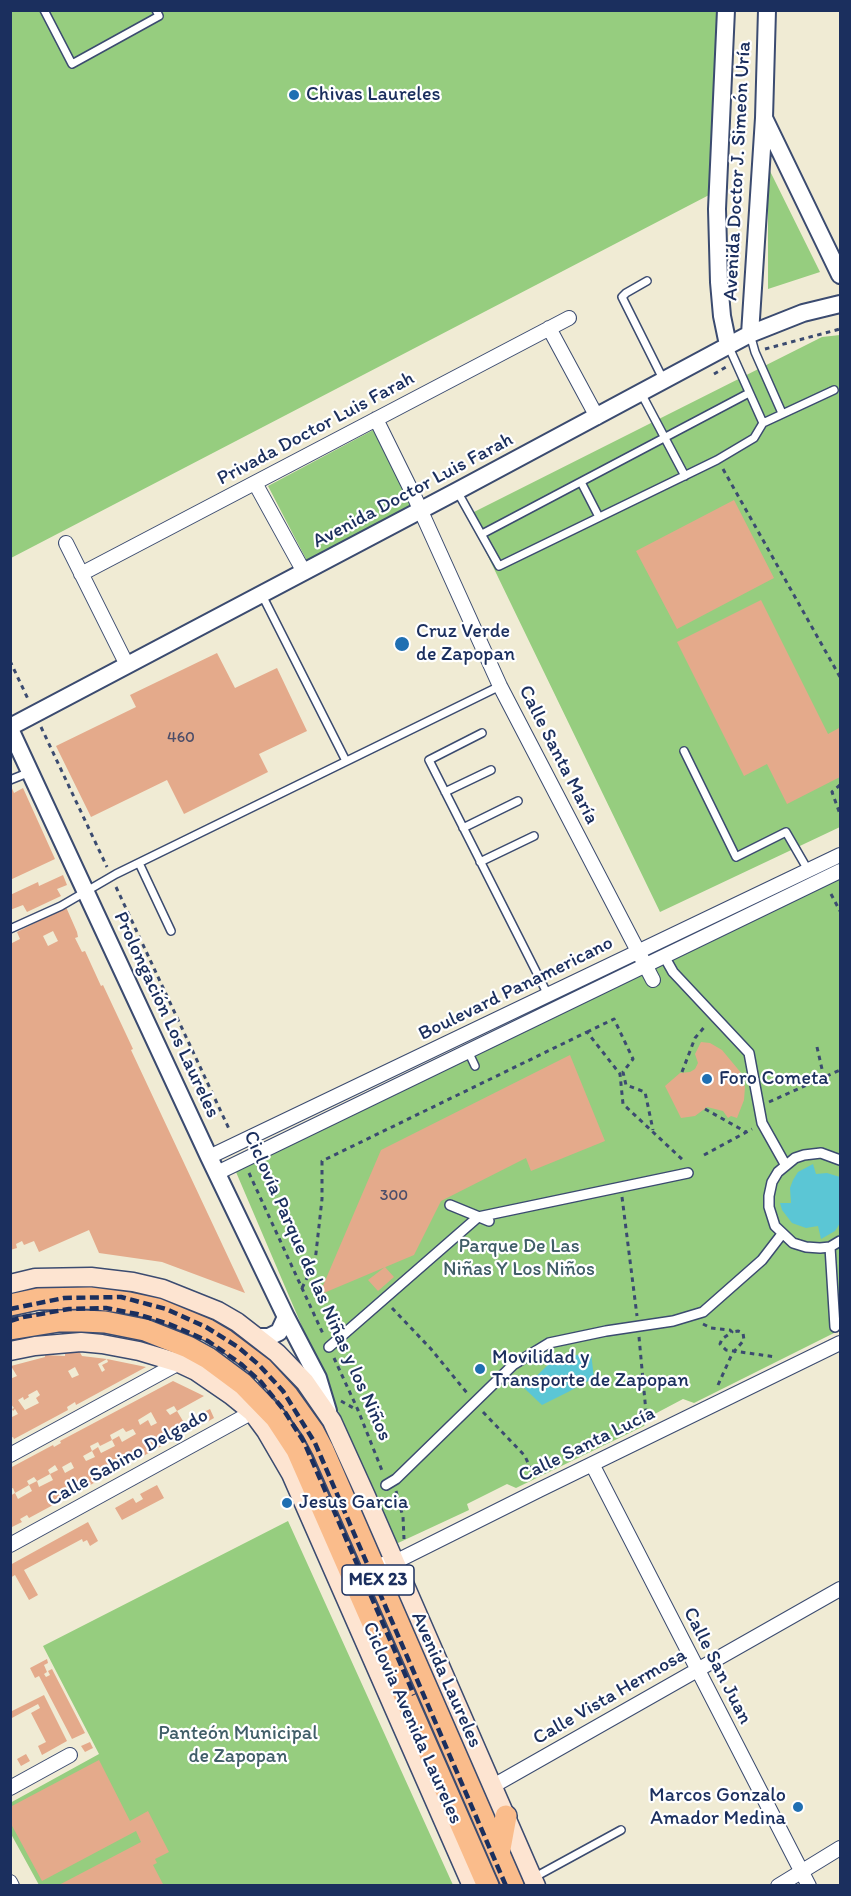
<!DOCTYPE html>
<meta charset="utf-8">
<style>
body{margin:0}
#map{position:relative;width:851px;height:1896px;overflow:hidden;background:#f0ebd4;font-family:Itim,sans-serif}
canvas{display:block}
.frame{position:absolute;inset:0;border:12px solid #1b2f5e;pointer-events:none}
</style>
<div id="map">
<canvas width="851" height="1896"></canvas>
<div class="frame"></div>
</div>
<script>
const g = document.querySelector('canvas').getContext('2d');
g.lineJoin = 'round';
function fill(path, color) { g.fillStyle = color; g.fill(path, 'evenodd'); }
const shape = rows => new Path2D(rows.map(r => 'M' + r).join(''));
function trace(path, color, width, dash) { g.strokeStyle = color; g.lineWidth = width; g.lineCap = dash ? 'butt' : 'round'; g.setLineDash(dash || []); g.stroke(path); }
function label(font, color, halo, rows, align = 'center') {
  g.font = font + ' Itim,sans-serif'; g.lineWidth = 4.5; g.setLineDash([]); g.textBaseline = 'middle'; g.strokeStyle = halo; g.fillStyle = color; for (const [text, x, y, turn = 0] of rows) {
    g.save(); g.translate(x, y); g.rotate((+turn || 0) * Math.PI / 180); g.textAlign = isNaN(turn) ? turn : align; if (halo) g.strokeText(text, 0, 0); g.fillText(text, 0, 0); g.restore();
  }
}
fill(shape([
 [11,11,719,11,711,194,11,558],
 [768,167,820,272,768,289],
 [840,335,840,827,660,912,468,515,822,337],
 [375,429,415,504,307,561,268,486],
 [840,874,840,1330,694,1403,683,1399,649,1417,644,1426,516,1488,507,1484,467,1504,469,1510,398,1543,392,1537,236,1172,239,1167],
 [288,1521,453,1885,39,1885,11,1834,10,1803,99,1754,43,1646]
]), '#96cd7f');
fill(shape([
 [813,1164,816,1174,827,1173,840,1177,840,1223,835,1231,821,1239,818,1226,806,1228,792,1223,782,1210,780,1203,791,1203,790,1188,793,1180,798,1172],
 [591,1353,594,1378,568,1392,542,1405,524,1388,551,1362,570,1356]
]), '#5bc6d5');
fill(shape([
 [734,500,774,578,677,629,636,551],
 [761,600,828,734,839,728,840,732,840,777,787,804,767,764,744,776,677,642],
 [217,653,235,688,277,668,307,731,259,754,268,772,184,814,167,780,91,817,56,746,136,707,130,695],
 [10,784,14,793,23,788,55,859,10,880],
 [63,875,67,885,57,889,61,896,27,912,23,905,10,910,10,895,38,882,39,886],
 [66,907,77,932,78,937,75,938,82,952,85,951,101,986,103,985,133,1049,131,1050,245,1293,162,1262,99,1253,89,1230,39,1252,34,1241,24,1245,22,1241,16,1244,17,1248,10,1250,10,944,20,939,17,932],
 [53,931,58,941,48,946,43,936],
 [701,1042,710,1043,722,1050,742,1074,745,1087,744,1100,737,1118,731,1116,728,1118,723,1111,707,1107,695,1116,681,1118,665,1086,680,1073,690,1072,695,1069,698,1063,695,1054],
 [570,1055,605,1141,531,1171,526,1158,441,1201,414,1255,319,1295,381,1150],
 [385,1267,394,1277,378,1291,368,1280],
 [79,1351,82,1356,107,1359,98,1364,102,1372,105,1370,102,1365,108,1362,107,1359,146,1367,76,1405,75,1402,67,1407,68,1410,14,1439,13,1437,10,1438,10,1418,18,1414,15,1409,13,1411,12,1409,14,1408,10,1403,10,1379,17,1376,11,1366,45,1357,45,1355,65,1356,65,1353],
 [75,1367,79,1375,72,1378,68,1371],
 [37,1390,40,1395,36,1398,39,1403,25,1410,18,1400,23,1397,24,1400,29,1397,28,1395],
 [173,1381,204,1396,177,1411,174,1406,166,1410,170,1415,177,1411,189,1431,174,1439,173,1436,166,1439,167,1443,112,1473,111,1470,104,1473,105,1477,29,1518,27,1515,20,1519,22,1522,10,1528,10,1496,15,1493,18,1499,32,1491,29,1485,37,1481,34,1477,27,1481,29,1485,15,1493,13,1488,10,1489,10,1468,53,1445,54,1447,61,1443,60,1441],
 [151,1412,157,1423,151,1426,148,1420,140,1425,138,1420],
 [123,1428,126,1432,133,1429,136,1434,122,1442,119,1436,112,1440,115,1446,101,1453,98,1447,92,1451,95,1457,86,1461,83,1456,92,1451,90,1446,98,1442,100,1446,112,1440,110,1435],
 [71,1462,74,1468,65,1473,62,1467],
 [55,1465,58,1470,50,1474,53,1480,39,1487,37,1481,50,1474,48,1470],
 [210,1409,214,1418,207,1422,202,1413],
 [157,1485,164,1498,122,1520,115,1508,133,1498,136,1503,143,1499,140,1494],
 [88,1522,98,1541,90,1546,87,1540,83,1542,82,1539,24,1570,38,1595,29,1600,15,1575,10,1578,10,1565],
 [47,1659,48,1663,44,1665,47,1672,44,1674,46,1677,50,1675,48,1671,52,1669,85,1733,72,1739,39,1676,35,1678,30,1668],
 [44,1695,67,1741,42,1755,38,1746,46,1742,31,1713,40,1708,38,1704,10,1719,10,1712],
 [90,1742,93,1748,85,1752,81,1746],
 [26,1754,30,1761,21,1766,17,1759],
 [99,1760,130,1821,148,1811,169,1852,155,1859,157,1863,153,1865,164,1886,57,1886,141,1842,136,1831,42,1881,10,1822,10,1807]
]), '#e4aa8b');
const service = shape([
 [44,10,72,64,159,16,156,10],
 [647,281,626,293,622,297,664,381],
 [750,334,755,352,782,413],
 [728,345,763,423],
 [641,393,685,476],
 [581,482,599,517],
 [457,491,499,566,717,460,754,438,763,423,834,390],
 [482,534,749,393],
 [262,595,346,761],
 [482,733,429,760,548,995],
 [684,751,736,857,786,832,808,870],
 [10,780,30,772],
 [445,792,491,770],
 [463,828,518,801],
 [480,862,534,836],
 [139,863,171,931],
 [10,929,61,906,116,874,500,686],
 [468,1051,475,1066],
 [535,1877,621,1830]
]);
const pedestrian = shape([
 [664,956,673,972,749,1053,762,1123,785,1164],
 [840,1160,821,1153,804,1155,795,1158,778,1172,772,1182,769,1196,769,1207,775,1226,793,1243,806,1247,820,1248,830,1247,840,1241],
 [450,1205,489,1221],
 [830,1247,835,1327],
 [329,1347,478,1217,688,1173],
 [386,1485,396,1479,513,1365,549,1343,606,1331,673,1321,703,1312,762,1260,782,1234]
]);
const minor = shape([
 [549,328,597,417],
 [376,419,415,498,500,686,653,980],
 [255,483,304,572],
 [66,543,127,665],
 [81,574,569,318],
 [209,1157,840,855],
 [217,1173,840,871],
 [10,1455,179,1363],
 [592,1464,809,1886],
 [10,1545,258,1409],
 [345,1580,373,1567,401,1559,539,1490,840,1343],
 [493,1786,840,1589],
 [10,1788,70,1755],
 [10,1882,12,1886],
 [778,1886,840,1848]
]);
const tertiary = shape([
 [726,10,717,209,719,282,722,316,728,345],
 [765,120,840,275],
 [750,334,764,118,767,10],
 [10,727,457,491,750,334,803,313,840,304],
 [10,729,209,1157,286,1317,318,1378,328,1411],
 [258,1337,269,1337,279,1332,286,1317]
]);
const secondary = shape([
 [10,1284,35,1278,91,1277,133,1282,163,1289,218,1311,237,1322,277,1353,305,1382,332,1421,366,1496,536,1886],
 [10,1351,35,1346,81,1342,102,1344,139,1351,179,1363,196,1371,231,1395,252,1412,266,1431,291,1474,472,1886]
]);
const primary = shape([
 [10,1305,38,1299,90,1298,129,1303,157,1309,208,1330,225,1340,262,1368,288,1396,313,1431,323,1450,513,1886],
 [10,1329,59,1321,82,1321,105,1322,145,1330,188,1347,208,1358,243,1384,276,1418,297,1450,488,1886],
 [499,1854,506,1816]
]);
trace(service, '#3b4b70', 10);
trace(pedestrian, '#3b4b70', 12);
trace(minor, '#3b4b70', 16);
trace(tertiary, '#3b4b70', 20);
trace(secondary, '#3b4b70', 21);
trace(primary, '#3b4b70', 24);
trace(shape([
 [765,349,840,329],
 [714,374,726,367],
 [723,469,840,677],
 [10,661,28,699],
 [41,727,107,867],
 [840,785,832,792,840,814],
 [116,887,230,1131],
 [831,894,840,911],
 [587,1032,614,1019,633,1059,623,1072,626,1085,645,1092,653,1130],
 [817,1047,824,1078],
 [682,1072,695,1038,706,1025],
 [769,1102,840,1070],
 [705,1109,746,1132],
 [704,1155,752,1129],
 [249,1173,324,1336],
 [622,1197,637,1316],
 [302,1288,315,1262,322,1199,322,1161,587,1032,620,1074,623,1104,685,1162],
 [392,1308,431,1349,467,1393],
 [703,1324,711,1328,730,1330,732,1332,722,1339,720,1344,726,1350,776,1357],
 [639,1337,647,1423],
 [334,1358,358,1410,383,1473],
 [718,1385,732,1354,744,1340,743,1333,738,1331,732,1332],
 [341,1401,357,1410],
 [483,1412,525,1456,534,1477],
 [396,1491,403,1517,404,1539]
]), '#3b4b70', 3, [4.5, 4.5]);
trace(service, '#fff', 7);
trace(pedestrian, '#fff', 9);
trace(minor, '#fff', 14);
trace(tertiary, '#fff', 16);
trace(secondary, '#fde4d1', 18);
trace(primary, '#fabc8b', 21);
trace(shape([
 [10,1309,64,1298,121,1297,166,1309,206,1327,238,1347,259,1365,283,1391,315,1443,506,1886],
 [10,1321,23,1317,69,1309,106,1308,137,1314,169,1324,208,1341,241,1364,261,1382,283,1409,304,1442,414,1695]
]), '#1b2f5e', 4.5, [9, 4.5]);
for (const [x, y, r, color] of [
 [294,95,6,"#1f6fb2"],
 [402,644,8,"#1f6fb2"],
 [707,1079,6,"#1f6fb2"],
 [480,1369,6,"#1f6fb2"],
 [287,1503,6,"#1f6fb2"],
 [798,1807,6,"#1f6fb2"]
]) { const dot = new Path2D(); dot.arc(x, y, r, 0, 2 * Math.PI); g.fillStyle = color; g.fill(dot); trace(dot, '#fff', 2); }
label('16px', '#4d4e69', null, [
 ["460",181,738],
 ["300",394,1196]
]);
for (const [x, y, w] of [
 [378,1580,72]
]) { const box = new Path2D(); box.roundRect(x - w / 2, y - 15, w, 30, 4.5); g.fillStyle = '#fff'; g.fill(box); trace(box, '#1b2f5e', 1.5); }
label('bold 18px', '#1b2f5e', null, [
 ["MEX 23",378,1580]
]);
label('20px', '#1b2f5e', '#fff', [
 ["Chivas Laureles",306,95],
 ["Cruz Verde",416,632],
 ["de Zapopan",416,655],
 ["Foro Cometa",719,1079],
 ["Movilidad y",492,1358],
 ["Transporte de Zapopan",492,1381],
 ["Jesus Garcia",299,1503],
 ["Marcos Gonzalo",786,1796,"right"],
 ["Amador Medina",786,1819,"right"]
], 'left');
label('20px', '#1b2f5e', '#fff', [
 ["Avenida Doctor J. Simeón Uría",738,171,-87],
 ["Privada Doctor Luis Farah",316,429,-28],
 ["Avenida Doctor Luis Farah",413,491,-28],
 ["Calle Santa María",558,755,63],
 ["Boulevard Panamericano",516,989,-26],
 ["Prolongación Los Laureles",166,1015,65],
 ["Ciclovía Parque de las Niñas y los Niños",317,1286,66],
 ["Calle Santa Lucía",587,1445,-26],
 ["Calle Sabino Delgado",128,1458,-29],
 ["Calle San Juan",717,1666,63],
 ["Avenida Laureles",446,1680,66],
 ["Calle Vista Hermosa",610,1697,-30],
 ["Ciclovia Avenida Laureles",412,1723,66]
]);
label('20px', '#405e68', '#fff', [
 ["Parque De Las",519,1247],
 ["Niñas Y Los Niños",519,1270],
 ["Panteón Municipal",238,1734],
 ["de Zapopan",238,1757]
]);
</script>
